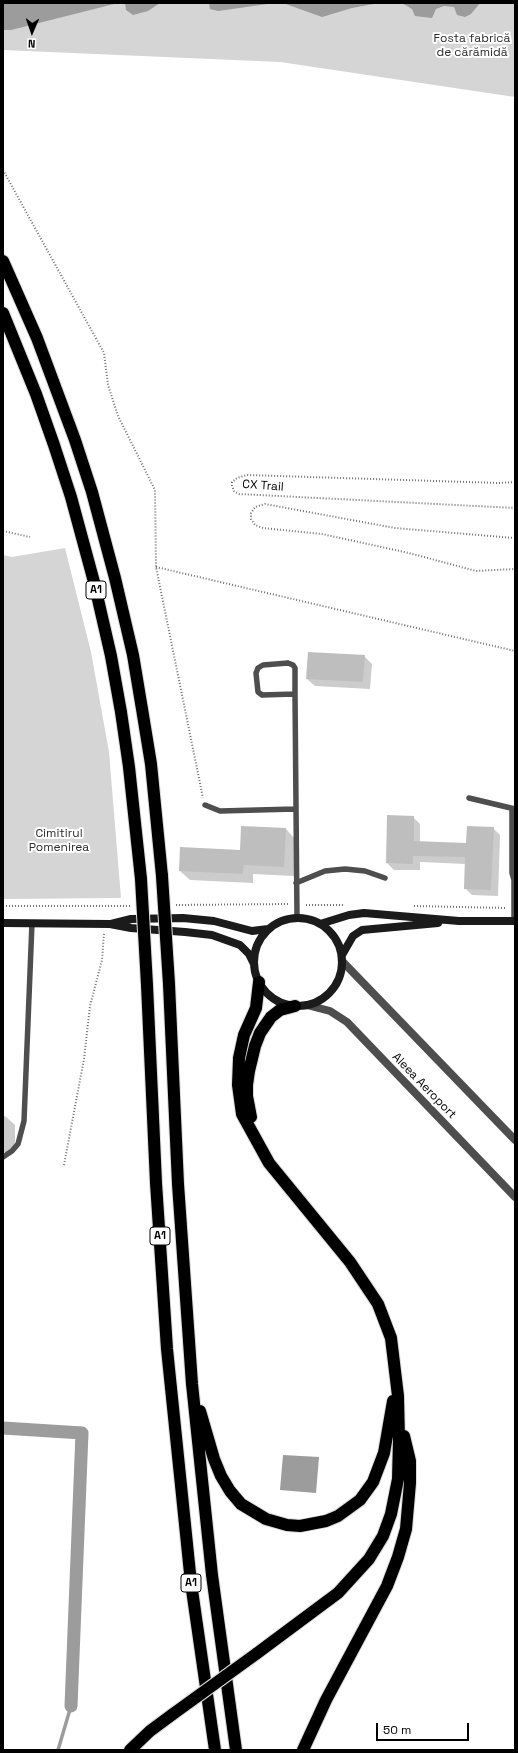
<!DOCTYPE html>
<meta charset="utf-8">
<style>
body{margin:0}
#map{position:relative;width:518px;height:1753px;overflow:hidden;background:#fff;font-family:"Space Grotesk",sans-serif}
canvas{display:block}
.frame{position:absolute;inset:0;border:4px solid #000;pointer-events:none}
.north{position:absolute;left:12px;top:12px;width:40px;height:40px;-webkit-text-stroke:3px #fff;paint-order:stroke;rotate:182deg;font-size:11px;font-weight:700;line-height:16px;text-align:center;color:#000}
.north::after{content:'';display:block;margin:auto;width:14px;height:18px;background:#000;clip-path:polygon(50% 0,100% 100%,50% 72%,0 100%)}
.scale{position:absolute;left:376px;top:1723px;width:93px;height:18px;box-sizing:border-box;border:2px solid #000;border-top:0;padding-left:5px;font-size:12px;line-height:14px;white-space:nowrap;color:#000;-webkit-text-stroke:3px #fff;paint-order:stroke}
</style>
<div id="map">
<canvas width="518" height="1753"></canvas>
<div class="frame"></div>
<div class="north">N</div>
<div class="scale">50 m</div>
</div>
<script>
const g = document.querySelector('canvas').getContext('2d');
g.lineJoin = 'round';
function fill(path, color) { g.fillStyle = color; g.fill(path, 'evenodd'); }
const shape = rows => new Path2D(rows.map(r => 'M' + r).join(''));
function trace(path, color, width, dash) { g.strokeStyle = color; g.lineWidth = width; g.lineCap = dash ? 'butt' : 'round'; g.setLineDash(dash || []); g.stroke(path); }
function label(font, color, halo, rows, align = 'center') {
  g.font = font + ' "Space Grotesk",sans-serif'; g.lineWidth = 4; g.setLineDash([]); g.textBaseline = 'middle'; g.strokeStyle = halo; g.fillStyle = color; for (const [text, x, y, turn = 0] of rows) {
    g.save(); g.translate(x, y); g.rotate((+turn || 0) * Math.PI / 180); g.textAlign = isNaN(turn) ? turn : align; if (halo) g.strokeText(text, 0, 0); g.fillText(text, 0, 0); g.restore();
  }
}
fill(shape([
 [3,3,515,3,515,97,280,62,3,50],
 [65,548,91,652,109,752,121,898,3,899,3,555,12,557]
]), '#d5d5d5');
fill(shape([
 [3,3,118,3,11,30,3,30],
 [125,3,160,3,148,11,133,15,126,10],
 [209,3,275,3,218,11,210,9],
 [283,3,379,3,352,8,322,17],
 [402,3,480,3,471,14,465,17,457,15,454,7,444,6,436,9,432,18,415,16,412,9],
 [283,1455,319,1457,316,1493,280,1490]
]), '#9c9c9c');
fill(shape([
 [364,656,372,664,370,689,315,686,307,679],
 [413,817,420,824,420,843,467,844,493,828,500,835,498,896,472,895,465,888,466,864,420,862,420,870,394,870,387,863],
 [286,829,295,839,294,876,253,874,253,883,190,880,180,871,241,851],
 [3,1116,5,1116,15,1125,15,1152,3,1152]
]), '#0003');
trace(shape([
 [58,1750,71,1706]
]), '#9c9c9c', 3.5);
trace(shape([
 [3,1428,82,1433,71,1706]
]), '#9c9c9c', 13);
fill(shape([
 [308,652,365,655,363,682,306,679],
 [387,815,414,816,414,841,466,843,467,826,494,827,491,890,464,889,465,857,413,856,413,864,386,863],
 [241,826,286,828,284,867,244,865,243,874,179,871,180,847,240,850]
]), '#bebebe');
const highway = shape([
 [3,261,37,338,75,440,92,492,115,578,133,655,142,709,151,764,162,876],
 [3,313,36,394,54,445,71,497,94,582,111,656,121,712,129,767,141,879],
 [169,984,178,1184,192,1384,212,1575,236,1750],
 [147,985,156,1183,167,1349,191,1583,215,1750],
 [251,1117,247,1096,247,1085,249,1071,255,1046,260,1033,271,1017,280,1010,295,1006],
 [200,1411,214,1459,221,1476,230,1491,241,1504,266,1519,287,1525,300,1526,326,1521,338,1516,360,1500,373,1482,384,1453,393,1401],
 [256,1654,338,1593,369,1559,383,1536,391,1514,398,1479,399,1440,398,1396,391,1338,378,1304,350,1262,269,1163,242,1114,238,1085,239,1058,244,1035,256,1008,259,982],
 [130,1750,150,1731,173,1714],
 [303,1750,326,1700,387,1586,398,1557,406,1529,410,1483,410,1461,404,1436]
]);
trace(highway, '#dbdbdb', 14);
trace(shape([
 [3,170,104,353,108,385,118,416,155,490,156,567,203,798],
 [515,482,499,483,247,475,237,478,232,482,232,486,234,491,239,494,515,508],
 [3,531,30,537],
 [515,538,395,528,265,504,255,507,251,513,251,519,255,525,263,528,322,534,409,553,476,571,515,569],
 [156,567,515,651],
 [176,905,288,904],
 [306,905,344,905],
 [3,906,132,906],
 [414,906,506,908],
 [64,1165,84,1059,90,1006,102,960,104,933]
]), '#707070', 2, [1, 2]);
trace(shape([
 [288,663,293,665,295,668,295,694,262,695,258,692,256,673,258,668,263,665,288,663],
 [295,694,297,918],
 [469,798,515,809],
 [205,805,220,811,295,809],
 [512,809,512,873,514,880,514,921],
 [296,883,325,871,345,869,365,871,385,878],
 [3,1157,12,1151,18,1144,24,1121,32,923]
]), '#4e4e4e', 5.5);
trace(shape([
 [342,961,515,1140],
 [307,1005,330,1011,347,1022,515,1197]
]), '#4e4e4e', 8);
trace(shape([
 '254 962a44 44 0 1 1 88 0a44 44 0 1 1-88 0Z',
 [3,923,110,924,131,928,185,932,212,935,240,945,249,954,254,964],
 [111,924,131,919,183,918,214,921,252,931,268,929],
 [320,924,349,915,364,913,459,921,515,921],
 [342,955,353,936,362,930,438,923]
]), '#1b1b1b', 8);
trace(highway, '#000', 12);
const highwayBridge = shape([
 [162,876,169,984],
 [141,879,147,985],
 [173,1714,256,1654]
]);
trace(highwayBridge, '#dbdbdb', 14, []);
trace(highwayBridge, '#000', 12);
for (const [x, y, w] of [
 [96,590,20],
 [160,1236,20],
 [191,1583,20]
]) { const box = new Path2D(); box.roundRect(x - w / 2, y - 9, w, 18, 3); g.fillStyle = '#fff'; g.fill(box); trace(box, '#000', 1); }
label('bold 11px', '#000', null, [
 ["A1",96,590],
 ["A1",160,1236],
 ["A1",191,1583]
]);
label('12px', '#2c2c2c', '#fff', [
 ["Fosta fabrică",472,39],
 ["de cărămidă",472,53],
 ["Cimitirul",59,834],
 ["Pomenirea",59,848]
]);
label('12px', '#000', '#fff', [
 ["CX Trail",263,486,4],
 ["Aleea Aeroport",424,1086,46]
]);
</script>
